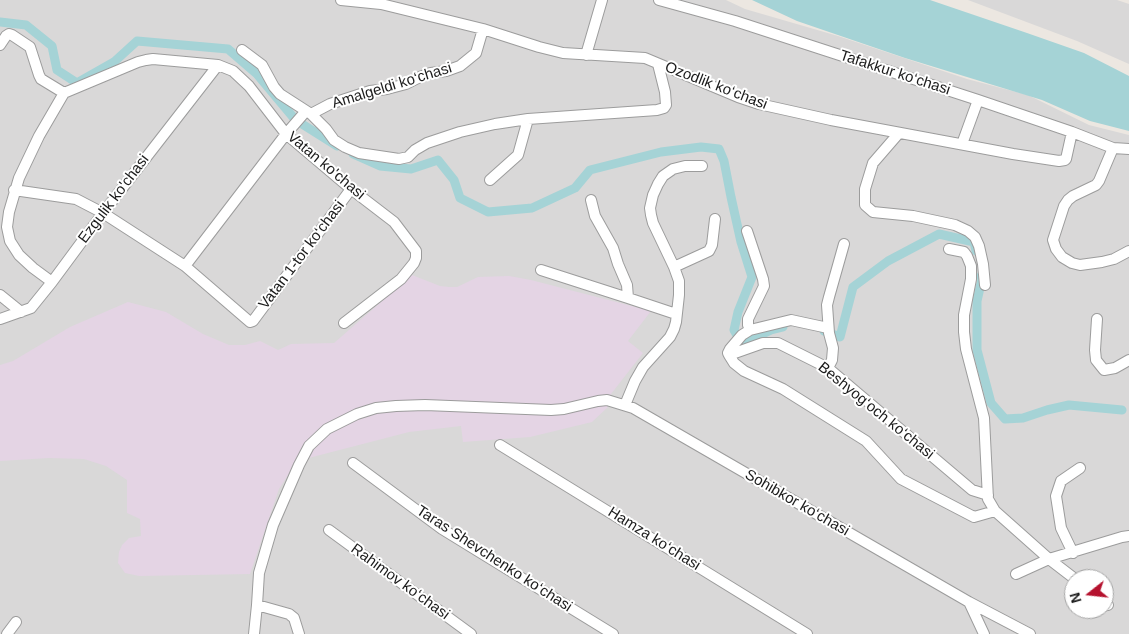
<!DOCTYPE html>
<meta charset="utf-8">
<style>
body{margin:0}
#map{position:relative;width:1129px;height:634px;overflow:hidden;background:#ece7e1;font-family:Arial,sans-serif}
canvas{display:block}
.north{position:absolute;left:1064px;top:569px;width:50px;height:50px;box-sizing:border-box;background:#fff;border:1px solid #a4a4a4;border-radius:50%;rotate:254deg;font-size:14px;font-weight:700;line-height:20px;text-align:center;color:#1b1b1b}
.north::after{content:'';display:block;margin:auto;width:18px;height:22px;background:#b5122e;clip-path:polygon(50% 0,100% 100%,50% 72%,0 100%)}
</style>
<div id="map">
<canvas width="1129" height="634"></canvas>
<div class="north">N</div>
</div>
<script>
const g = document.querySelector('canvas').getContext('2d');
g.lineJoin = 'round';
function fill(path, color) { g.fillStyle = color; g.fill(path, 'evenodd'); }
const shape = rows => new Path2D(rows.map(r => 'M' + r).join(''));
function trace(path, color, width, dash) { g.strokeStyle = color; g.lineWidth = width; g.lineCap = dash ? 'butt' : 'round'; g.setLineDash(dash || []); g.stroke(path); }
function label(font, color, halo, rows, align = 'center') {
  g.font = font + ' Arial,sans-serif'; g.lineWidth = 4; g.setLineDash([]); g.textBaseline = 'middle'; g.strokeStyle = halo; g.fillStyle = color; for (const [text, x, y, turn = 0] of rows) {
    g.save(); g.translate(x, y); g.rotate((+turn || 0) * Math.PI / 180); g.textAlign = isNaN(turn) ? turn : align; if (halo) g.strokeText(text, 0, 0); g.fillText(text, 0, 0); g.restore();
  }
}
fill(shape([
 [0,0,726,0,745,9,838,36,967,79,1028,95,1089,125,1129,135,1129,634,0,634],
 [1074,579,1104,579,1104,609,1074,609],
 [968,0,1117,0,1129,4,1129,64,1077,41]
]), '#d9d8d8');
fill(shape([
 [412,275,440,286,449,287,457,287,478,277,509,276,531,280,651,311,628,341,643,353,604,403,608,407,592,422,530,437,463,442,461,426,409,432,297,461,279,489,250,574,139,576,125,573,118,563,119,552,122,545,129,538,141,536,140,519,127,513,127,480,106,466,84,459,49,458,0,461,0,365,13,361,70,327,128,302,166,312,203,334,229,345,245,345,260,341,278,350,291,344,334,343]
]), '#e4d4e4');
fill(shape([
 [752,0,930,0,1027,33,1084,53,1129,76,1129,131,1090,121,1042,100,905,58,797,21]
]), '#a5d3d6');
trace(shape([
 [0,22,26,25,52,46,57,70,77,83,114,62,137,41,228,49,257,74,293,117],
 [302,124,337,146],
 [353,154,380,166,411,169,438,160,454,180,460,198,488,212,532,208,575,188,590,170,661,152,701,147,719,149,724,161,731,197,741,242,752,277,738,312,734,330,742,344,771,330,783,327],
 [981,276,982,279,977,301,977,350,991,403,1005,419,1023,418,1047,410,1069,405,1122,410],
 [824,331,840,337,853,287,888,261,939,234,974,242,976,251]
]), '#a5d3d6', 9);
const minor = shape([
 [341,0,381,4,483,29,539,47,563,53,645,58,738,97,759,104,831,120,1013,154,1059,161,1065,160,1066,159,1072,132],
 [659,0,735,21,978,100,1072,132,1113,148,1129,149],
 [0,45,6,36,9,34,12,35,30,47,39,75,41,79,64,93],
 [242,50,262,65,274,87,280,94,311,114,326,129,334,140,345,147,359,153,399,159,408,157,415,150,427,143,460,132,495,124,528,119,657,110,664,108,666,105,665,92,658,64],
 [586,55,602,0],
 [64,93,138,62,146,60,153,59,218,65,233,71,249,86,286,134,351,189,394,222,416,251,416,258,414,263,401,279,344,323],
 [311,114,330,104,370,91,387,89,406,84,420,77,431,73,446,71,460,66,476,53,483,29],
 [899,133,873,163,865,189,865,205,873,212,913,216,955,225,968,231,975,237,979,246,983,264,985,285],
 [962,144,978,100],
 [1113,148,1099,181,1096,185,1073,196,1068,200,1064,206,1053,240,1056,249,1062,257,1072,263,1080,265,1102,262,1114,259,1129,251],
 [490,180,518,155,528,119],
 [14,190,76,199,103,213,185,266,250,322,253,321,351,189],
 [591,200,595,216,613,248,618,264,627,285,628,298,676,314],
 [747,231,763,279,764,286,748,319,748,325,750,330],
 [949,249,964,252,967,256,971,266,971,279,964,315,964,332,966,349,984,418,988,499,995,511,1049,559,1075,579],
 [185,266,286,134,306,111],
 [674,267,709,251,712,245,715,219],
 [541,270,628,298],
 [52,282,33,268,19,255,10,241,7,227,9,212,19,178,39,136,64,93],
 [0,295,21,312],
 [0,319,31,308,52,282,103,213,218,65],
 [1097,319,1095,350,1096,360,1104,370,1115,368,1129,360],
 [729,355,734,363,744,371,783,389,866,441,901,479,974,517,995,511],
 [729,355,763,343,778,343,828,368,972,490,988,495],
 [729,355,728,353,730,349,742,335,750,330,791,320,828,328],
 [828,368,832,360,833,348,829,333,827,305,829,297,844,244],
 [625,405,635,381,643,367,670,337,674,329,676,322,679,295,679,281,674,267,653,223,651,215,650,208,653,195,658,184,663,176,673,169,685,166,702,166],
 [500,445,807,634],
 [353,463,442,529,613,634],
 [329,530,471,634],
 [1073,553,1061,528,1056,496,1061,481,1080,468],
 [1016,574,1049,559,1122,537,1129,536],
 [969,602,984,634],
 [1104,602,1108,605],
 [257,605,289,614,294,618,299,634],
 [7,634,16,622],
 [254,634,257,605,259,573,273,525,299,465,309,446,327,429,357,414,376,408,396,406,425,405,551,410,564,409,598,401,607,400,633,408,969,602,1030,634]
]);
trace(minor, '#9c9c9c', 12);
trace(minor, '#fff', 10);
label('15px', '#1b1b1b', '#fff', [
 ["Tafakkur ko‘chasi",895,73,18],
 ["Amalgeldi ko‘chasi",392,86,-17],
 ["Ozodlik ko‘chasi",716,86,21],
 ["Vatan ko'chasi",326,166,40],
 ["Ezgulik ko'chasi",114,199,-53],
 ["Vatan 1-tor ko‘chasi",302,255,-53],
 ["Beshyog‘och ko‘chasi",876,411,39],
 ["Sohibkor ko‘chasi",797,503,30],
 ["Hamza ko‘chasi",654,539,32],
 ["Taras Shevchenko ko‘chasi",494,559,33],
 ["Rahimov ko‘chasi",400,582,36]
]);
</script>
